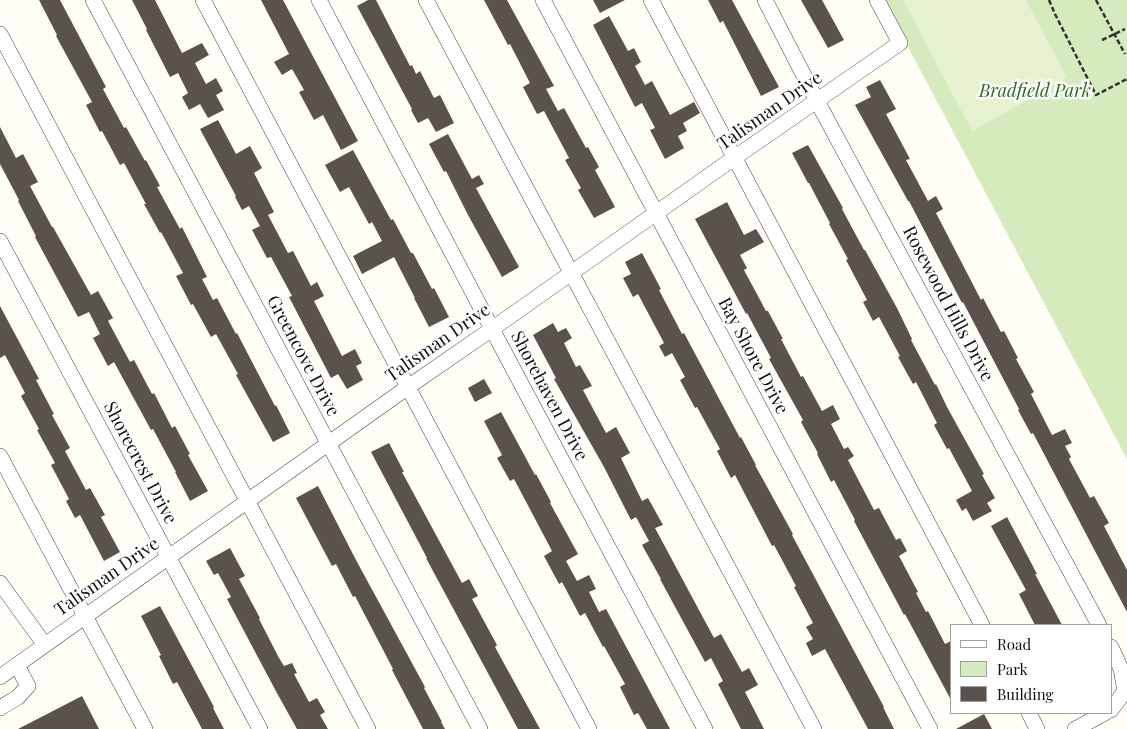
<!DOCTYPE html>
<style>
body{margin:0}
#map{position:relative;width:1127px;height:729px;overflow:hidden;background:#fffdf5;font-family:"Playfair Display",serif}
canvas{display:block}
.legend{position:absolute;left:950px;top:624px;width:162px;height:90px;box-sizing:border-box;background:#fff;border:1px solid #a0a0a0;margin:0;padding:6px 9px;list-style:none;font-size:15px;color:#111}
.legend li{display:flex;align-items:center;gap:10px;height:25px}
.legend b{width:25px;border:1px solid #a0a0a0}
</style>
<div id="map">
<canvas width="1127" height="729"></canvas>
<ul class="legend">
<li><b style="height:6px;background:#fff"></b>Road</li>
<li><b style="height:14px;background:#d5ebbd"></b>Park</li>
<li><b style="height:14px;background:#5a524d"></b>Building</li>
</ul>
</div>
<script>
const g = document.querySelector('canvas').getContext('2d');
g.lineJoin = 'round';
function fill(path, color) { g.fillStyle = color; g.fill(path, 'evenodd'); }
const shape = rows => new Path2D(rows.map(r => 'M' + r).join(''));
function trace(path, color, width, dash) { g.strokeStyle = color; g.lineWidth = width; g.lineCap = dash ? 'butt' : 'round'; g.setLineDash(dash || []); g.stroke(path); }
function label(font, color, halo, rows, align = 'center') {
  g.font = font + ' "Playfair Display",serif'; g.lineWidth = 5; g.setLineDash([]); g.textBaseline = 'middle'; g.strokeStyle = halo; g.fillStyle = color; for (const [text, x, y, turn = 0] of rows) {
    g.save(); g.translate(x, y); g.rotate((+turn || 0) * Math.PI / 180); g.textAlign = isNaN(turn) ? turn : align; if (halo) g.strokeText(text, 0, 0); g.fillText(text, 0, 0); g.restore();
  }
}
fill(shape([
 [883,0,1127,0,1127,459]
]), '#d5ebbd');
fill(shape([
 [903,0,1026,0,1067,78,972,131]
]), '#e6f2cf');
fill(shape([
 [39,0,60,0,106,87,103,89,124,128,126,127,145,161,146,160,160,186,157,187,180,229,182,227,207,277,202,279,213,300,217,298,236,334,237,333,275,406,276,405,290,433,273,442,236,375,238,374,216,334,211,337,193,304,191,305,176,276,183,273,161,232,160,233,144,204,146,204,124,163,120,165,102,131,100,132,86,105,92,102,56,36,57,35],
 [132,0,155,0,182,53,202,43,209,55,195,63,206,84,216,78,223,91,216,95,224,110,208,118,200,104,189,110,182,97,188,93,178,73,170,77,146,30,147,29],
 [261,0,283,0,358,141,341,150,323,115,314,120,299,92,304,90,292,69,282,75,274,62,289,54],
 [368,0,376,0,410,66,412,65,416,74,420,71,434,98,440,95,454,123,436,132,428,118,418,123,411,110,412,109,357,6],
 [484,0,507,0,554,86,546,89,558,111,564,108,586,148,588,147,599,167,595,170,615,207,594,218,578,190,581,188,565,160,569,158,544,111,537,114,523,87,530,83,510,44,508,45],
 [593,0,625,0,600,13],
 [708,0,732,0,779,87,761,96,723,21,720,23],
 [801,0,822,0,844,40,828,48],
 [609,16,628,51,634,48,641,62,635,66,645,85,652,81,670,115,694,102,700,113,683,123,687,131,678,136,684,148,665,159,650,130,655,128,642,103,635,107,593,25],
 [880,80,896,109,886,114,910,159,906,160,928,201,936,196,943,209,936,213,981,300,983,298,1001,332,1004,331,1018,358,1016,359,1034,392,1031,394,1052,435,1065,429,1072,443,1065,446,1071,457,1069,459,1090,498,1094,496,1109,523,1104,526,1127,570,1127,612,1033,433,1031,434,1018,410,1019,409,963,302,962,303,909,201,908,201,855,105,871,97,866,87],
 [218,120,236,154,250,146,262,168,254,173,274,212,268,215,288,253,293,251,311,286,317,282,324,296,314,301,342,356,355,349,362,363,356,366,363,380,347,389,338,374,331,378,289,297,292,296,271,257,267,258,252,230,260,226,249,206,242,210,235,197,236,196,200,129],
 [0,127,16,158,23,154,38,182,30,186,52,227,53,227,91,295,98,291,113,318,108,321,130,362,134,360,152,394,154,393,172,428,175,426,190,454,188,455,208,491,190,501,175,472,176,472,153,429,151,430,114,362,108,366,93,338,100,334,89,312,78,317,35,237,36,236,18,201,19,200,0,164],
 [448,134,472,179,479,175,484,184,476,188,519,267,502,277,467,213,446,171,444,172,429,144],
 [808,145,843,208,842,209,864,250,865,250,897,308,912,339,911,340,935,385,936,384,947,407,984,474,982,475,995,498,987,503,992,511,973,521,966,508,962,511,956,500,972,491,949,448,947,449,934,425,937,423,916,382,913,384,898,357,900,356,879,317,873,321,863,302,867,300,846,260,848,259,829,224,830,223,809,183,808,183,792,153],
 [353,150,391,220,393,219,411,253,413,253,432,289,434,288,449,317,429,327,414,298,415,298,394,257,362,274,353,256,382,241,372,222,369,224,349,187,340,192,325,165],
 [727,202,744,235,756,229,764,242,740,255,747,268,744,270,766,311,768,311,783,339,781,339,801,377,803,376,822,411,833,405,840,419,831,424,844,449,848,447,854,456,848,460,874,510,879,508,896,540,900,538,907,551,899,556,918,592,916,593,926,612,928,611,945,644,951,641,951,700,905,614,904,615,854,521,855,520,834,480,831,482,817,454,818,453,801,422,803,420,769,359,771,358,747,313,746,314,695,219],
 [642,253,661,289,659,290,682,334,684,333,740,438,741,437,756,465,755,465,793,534,792,535,884,707,883,707,894,729,868,729,825,649,812,656,806,643,813,639,806,627,813,623,794,587,796,586,774,545,772,546,735,475,731,478,717,451,720,449,697,407,695,408,680,380,685,377,672,353,665,357,659,346,664,343,638,294,633,297,623,278,631,274,625,262],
 [0,306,39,379,36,380,54,414,52,415,70,448,65,451,86,490,90,488,105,515,101,517,120,552,104,561,80,515,75,518,66,501,69,499,51,465,55,463,37,430,39,429,21,396,25,393,5,355,0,358],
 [553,323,558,332,566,328,572,338,564,343,576,367,580,365,592,386,583,390,606,433,616,427,630,453,621,458,642,501,648,498,663,525,655,528,714,638,721,634,742,672,749,668,758,685,745,692,764,729,741,729,718,684,723,681,711,658,705,662,660,579,661,579,642,545,649,541,636,517,631,520,604,467,554,379,556,378,533,335],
 [484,379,492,393,475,402,468,388],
 [501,412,535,475,536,474,551,502,550,503,578,554,566,561,577,581,589,575,596,589,589,592,599,612,606,609,670,729,647,729,638,713,634,715,620,687,625,684,604,646,603,647,585,613,580,616,562,582,559,584,544,556,552,551,514,479,510,481,497,458,502,455,484,421],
 [389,443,404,472,402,472,462,583,469,579,478,596,472,599,497,645,495,647,540,729,518,729,426,558,427,558,371,452],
 [318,486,356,560,425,687,424,688,442,722,441,722,445,729,423,729,392,670,393,669,355,596,353,597,336,564,332,566,296,498],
 [1007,517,1037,574,1035,574,1062,625,1035,625,1019,594,1026,590,991,526],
 [230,548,245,576,239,579,260,618,259,619,279,658,284,666,292,663,297,673,294,674,309,702,317,698,325,712,320,715,328,729,297,729,278,695,227,599,231,597,218,573,214,575,206,561],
 [160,606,214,707,213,708,224,729,202,729,177,682,173,684,159,656,161,655,141,616],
 [82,696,99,729,18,729],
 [984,714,992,729,956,729]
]), '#5a524d');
const minor = shape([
 [93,0,480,729],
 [203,0,589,729],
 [319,0,492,329,705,729],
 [426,0,814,729],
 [543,0,930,729],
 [651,0,982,625],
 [765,0,817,101,1099,625],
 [0,34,368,729],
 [0,241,260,729],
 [0,456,145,729],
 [0,583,45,645],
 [1111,647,1121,669,1125,691,1111,710],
 [0,677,408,387,492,329,734,158,900,43,877,0],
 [0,708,18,697,28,686,17,665],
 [1029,713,1037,729],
 [1075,729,1105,713]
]);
trace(minor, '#444', 16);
trace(shape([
 [1049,0,1055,14,1096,95,1127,79],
 [1096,0,1125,54],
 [1102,40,1125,29]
]), '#333', 2.5, [5, 2.5]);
trace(minor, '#fff', 15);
label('italic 18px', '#2f6b1f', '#fff', [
 ["Bradfield Park",1035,91]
]);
label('18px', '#111', '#fff', [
 ["Talisman Drive",770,111,-35],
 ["Rosewood Hills Drive",948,304,62],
 ["Talisman Drive",438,343,-35],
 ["Greencove Drive",303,356,62],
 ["Bay Shore Drive",753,356,62],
 ["Shorehaven Drive",549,396,62],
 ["Shorecrest Drive",140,463,62],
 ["Talisman Drive",107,577,-35]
]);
</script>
